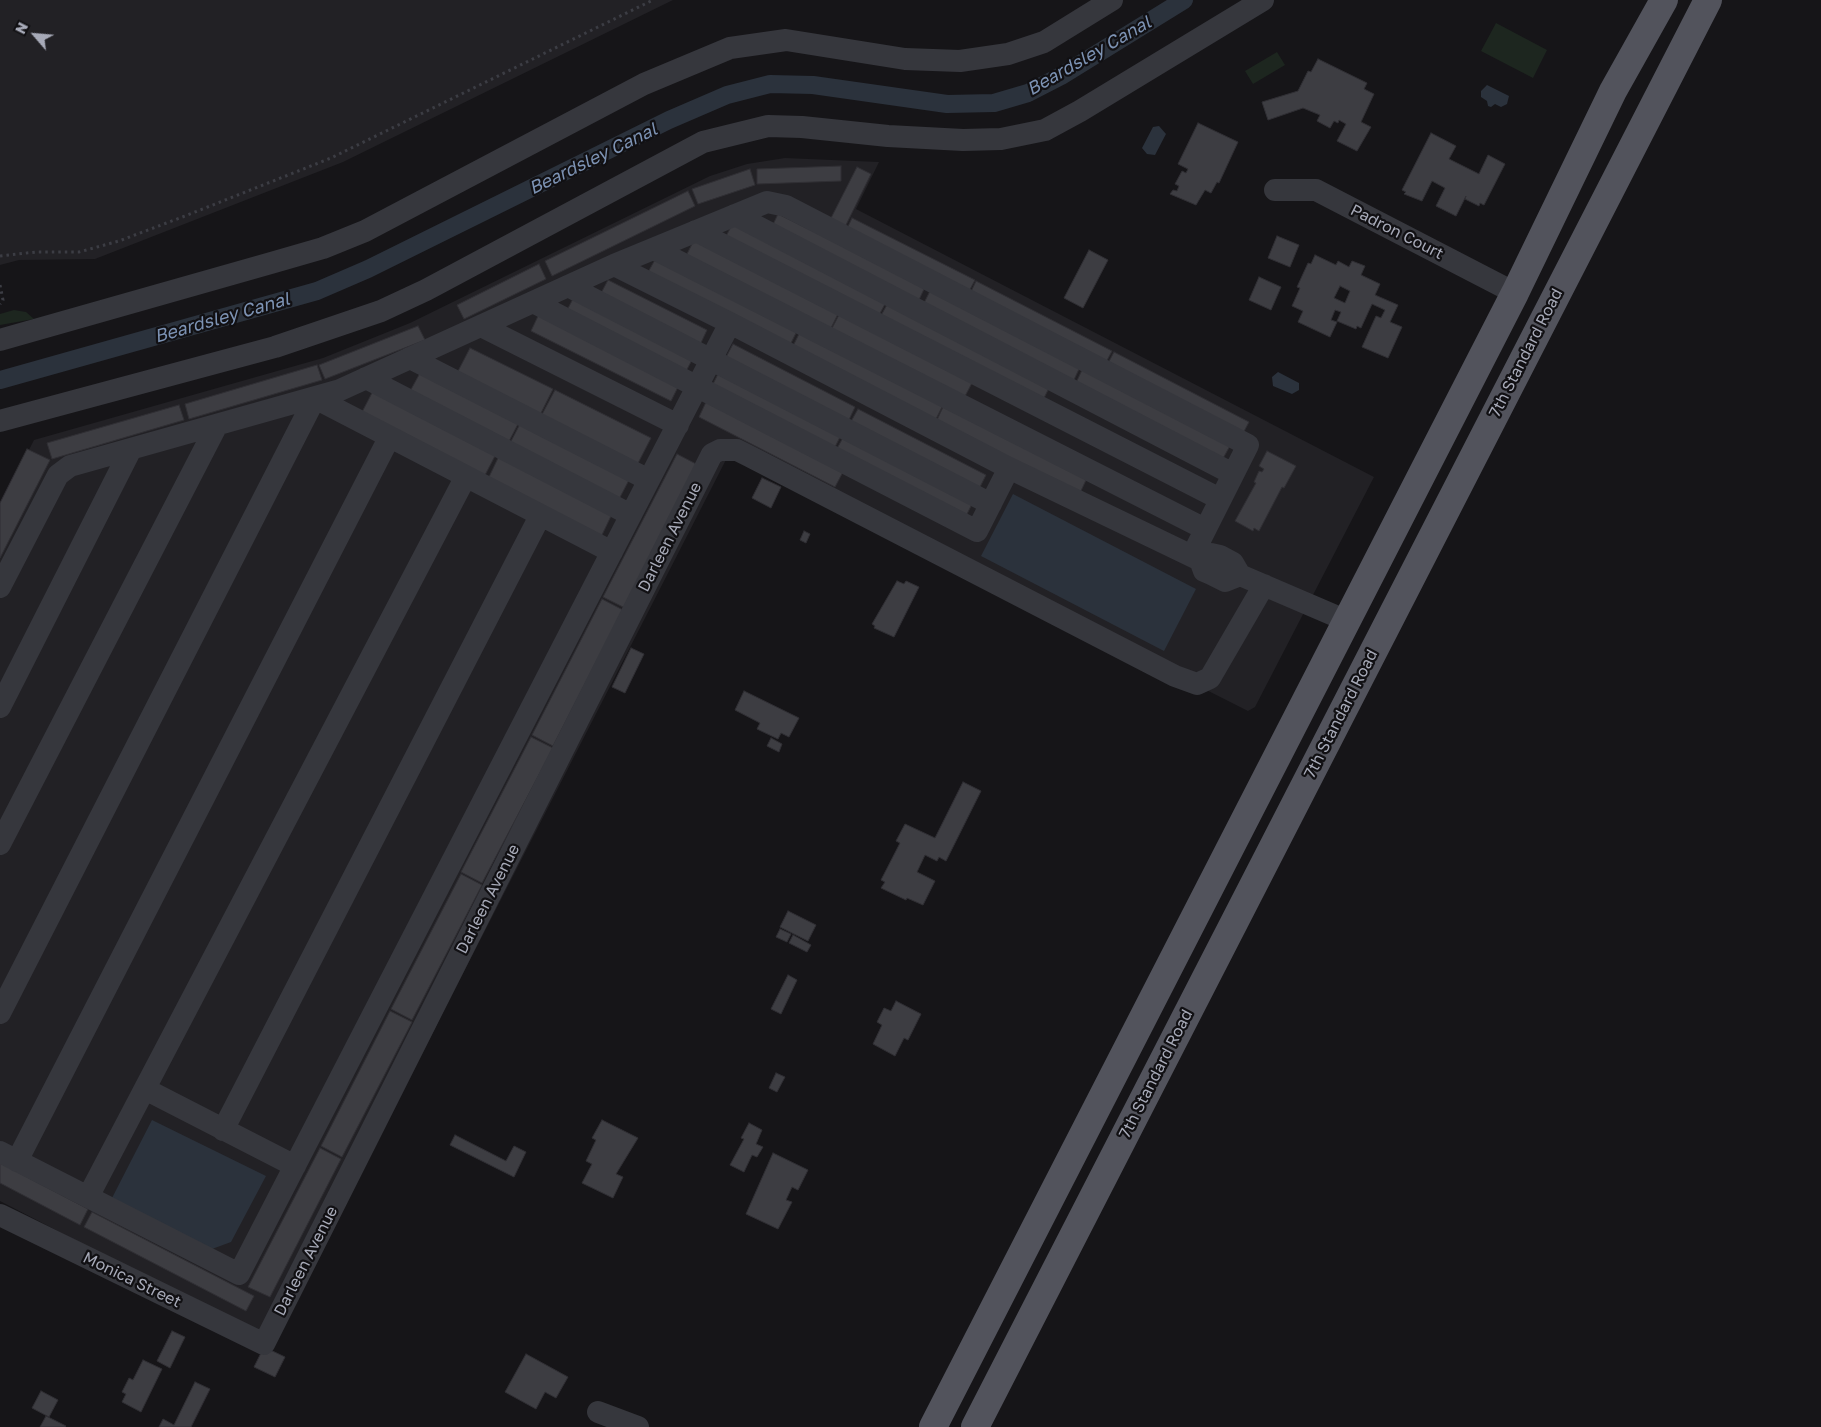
<!DOCTYPE html>
<style>
body{margin:0}
#map{position:relative;width:1821px;height:1427px;overflow:hidden;background:#161518;font-family:"Golos Text",sans-serif}
canvas{display:block}
.north{position:absolute;left:10px;top:10px;width:50px;height:50px;-webkit-text-stroke:4px #111013;paint-order:stroke;rotate:297deg;font-size:14px;font-weight:700;line-height:20px;text-align:center;color:#a7aab8}
.north::after{content:'';display:block;margin:auto;width:18px;height:22px;background:#a7aab8;clip-path:polygon(50% 0,100% 100%,50% 72%,0 100%)}
</style>
<div id="map">
<canvas width="1821" height="1427"></canvas>
<div class="north">N</div>
</div>
<script>
const g = document.querySelector('canvas').getContext('2d');
g.lineJoin = 'round';
function fill(path, color) { g.fillStyle = color; g.fill(path, 'evenodd'); }
const shape = rows => new Path2D(rows.map(r => 'M' + r).join(''));
function trace(path, color, width, dash) { g.strokeStyle = color; g.lineWidth = width; g.lineCap = dash ? 'butt' : 'round'; g.setLineDash(dash || []); g.stroke(path); }
function label(font, color, halo, rows, align = 'center') {
  g.font = font + ' "Golos Text",sans-serif'; g.lineWidth = 4.5; g.setLineDash([]); g.textBaseline = 'middle'; g.strokeStyle = halo; g.fillStyle = color; for (const [text, x, y, turn = 0] of rows) {
    g.save(); g.translate(x, y); g.rotate((+turn || 0) * Math.PI / 180); g.textAlign = isNaN(turn) ? turn : align; if (halo) g.strokeText(text, 0, 0); g.fillText(text, 0, 0); g.restore();
  }
}
fill(shape([
 [0,0,673,0,343,162,95,259,19,260,0,265],
 [785,158,879,162,856,209,1374,477,1255,707,1248,711,731,450,274,1343,0,1201,0,507,34,440,323,358,410,323,710,176,747,164]
]), '#222125');
fill(shape([
 [1496,23,1547,50,1533,78,1481,51],
 [1277,52,1285,65,1253,84,1245,71],
 [14,310,26,312,34,319,0,325,0,314]
]), '#1d261f');
fill(shape([
 [1487,85,1509,96,1507,104,1501,107,1495,104,1491,107,1488,106,1487,101,1481,97,1481,91],
 [1159,126,1166,134,1155,155,1147,154,1142,148,1153,127],
 [1278,372,1299,383,1299,390,1292,394,1273,386,1272,377],
 [1013,494,1196,589,1164,651,981,556],
 [152,1120,266,1176,231,1242,212,1249,112,1198]
]), '#2b323c');
trace(shape([
 [0,380,317,291,368,269,669,120,727,95,770,84,813,85,947,104,994,103,1028,93,1061,76,1184,0]
]), '#2b323c', 18);
const building = shape([
 [1318,59,1367,83,1364,89,1374,94,1361,122,1371,127,1357,151,1337,141,1346,124,1339,120,1338,123,1334,121,1330,128,1317,121,1320,115,1303,108,1268,120,1262,102,1298,91,1308,71,1311,72,1318,59],
 [1198,123,1238,142,1219,183,1217,182,1211,193,1205,190,1196,205,1170,194,1173,190,1177,191,1179,186,1175,184,1182,171,1186,173,1188,169,1178,164,1198,123],
 [1431,133,1456,146,1449,159,1479,174,1488,155,1505,164,1484,205,1480,203,1479,206,1465,199,1466,196,1456,216,1436,206,1445,188,1432,181,1422,201,1404,194,1406,192,1402,190,1431,133],
 [841,166,841,181,757,184,757,169,841,166],
 [857,167,871,174,844,229,829,222,857,167],
 [750,169,755,185,698,204,692,189,750,169],
 [688,191,695,206,552,276,545,261,688,191],
 [778,214,925,287,917,304,770,231,778,214],
 [852,218,975,280,967,295,845,233,852,218],
 [733,223,886,302,877,319,724,240,733,223],
 [1277,236,1299,245,1290,267,1268,258,1277,236],
 [695,238,839,312,829,332,685,258,695,238],
 [1089,250,1108,260,1083,308,1064,298,1089,250],
 [1315,255,1336,265,1338,261,1349,267,1352,261,1365,266,1361,275,1380,284,1375,295,1398,305,1390,322,1402,327,1388,358,1362,347,1376,316,1381,318,1385,310,1372,304,1361,328,1357,326,1356,329,1337,321,1341,312,1335,310,1331,320,1337,322,1330,337,1298,322,1303,311,1292,306,1300,288,1297,287,1308,263,1311,264,1315,255],
 [656,258,797,331,789,347,647,274,656,258],
 [539,264,546,279,464,319,457,305,539,264],
 [1259,277,1281,287,1271,310,1249,300,1259,277],
 [608,280,707,330,699,347,599,297,608,280],
 [976,281,1112,351,1104,366,969,296,976,281],
 [1340,286,1350,291,1345,303,1334,298,1340,286],
 [930,291,1080,367,1072,384,921,309,930,291],
 [574,297,693,358,684,375,565,314,574,297],
 [888,303,1050,386,1042,402,879,319,888,303],
 [840,313,973,381,963,400,830,332,840,313],
 [539,314,679,385,671,401,531,331,539,314],
 [418,326,425,340,325,379,319,365,418,326],
 [800,332,943,405,935,421,792,348,800,332],
 [733,344,855,407,847,424,724,361,733,344],
 [470,348,553,389,538,419,455,377,470,348],
 [1114,352,1249,422,1241,437,1106,367,1114,352],
 [317,365,322,380,189,419,185,404,317,365],
 [1083,368,1231,444,1221,462,1074,387,1083,368],
 [719,372,841,435,833,451,711,388,719,372],
 [420,373,518,424,506,447,408,395,420,373],
 [555,390,651,438,635,469,539,420,555,390],
 [373,391,496,454,484,477,361,414,373,391],
 [707,400,844,470,835,487,699,417,707,400],
 [179,405,184,420,52,459,47,443,179,405],
 [944,405,1087,478,1079,495,936,422,944,405],
 [858,409,986,475,978,491,849,425,858,409],
 [520,424,629,480,617,503,508,447,520,424],
 [844,436,973,502,965,518,835,452,844,436],
 [27,449,50,460,0,558,0,503,27,449],
 [1267,451,1296,466,1284,488,1282,487,1259,531,1254,528,1253,531,1235,521,1256,483,1254,482,1259,471,1262,472,1264,469,1259,466,1267,451],
 [677,454,698,465,625,608,603,597,677,454],
 [499,456,612,514,601,537,488,479,499,456],
 [762,478,781,487,771,508,752,498,762,478],
 [804,531,810,534,806,543,800,540,804,531],
 [897,581,904,584,906,581,919,587,894,637,874,628,875,626,872,624,897,581],
 [602,599,623,610,553,746,532,735,602,599],
 [631,648,644,654,625,693,612,687,631,648],
 [744,691,799,718,789,737,781,733,778,739,757,729,760,723,735,710,744,691],
 [531,737,553,748,482,883,461,872,531,737],
 [771,738,782,744,779,752,767,746,771,738],
 [963,782,981,791,946,861,939,857,937,861,925,855,917,872,935,881,923,905,907,898,906,900,881,888,885,882,881,880,900,843,896,841,905,824,935,838,963,782],
 [461,874,482,885,412,1020,391,1009,461,874],
 [788,911,816,925,808,941,780,927,788,911],
 [780,929,791,934,787,942,776,937,780,929],
 [793,935,811,945,807,952,789,943,793,935],
 [788,975,797,980,781,1014,771,1009,788,975],
 [896,1001,921,1014,908,1040,904,1038,895,1056,873,1044,882,1025,877,1022,884,1008,891,1011,896,1001],
 [390,1011,412,1022,342,1157,321,1146,390,1011],
 [776,1073,785,1077,777,1092,769,1088,776,1073],
 [602,1120,638,1138,616,1174,623,1177,613,1198,582,1183,592,1164,586,1161,596,1140,592,1138,602,1120],
 [749,1123,762,1130,756,1144,763,1147,757,1157,752,1155,744,1172,730,1165,744,1139,741,1138,749,1123],
 [455,1135,506,1161,514,1146,526,1152,514,1177,450,1145,455,1135],
 [320,1148,341,1159,270,1297,248,1287,320,1148],
 [773,1153,808,1170,798,1190,792,1187,786,1200,792,1202,778,1229,746,1214,773,1153],
 [0,1163,88,1209,80,1225,0,1183,0,1163],
 [92,1212,254,1296,246,1311,84,1227,92,1212],
 [172,1331,185,1337,170,1368,157,1361,172,1331],
 [264,1347,285,1357,275,1377,254,1367,264,1347],
 [526,1354,568,1377,556,1398,545,1392,536,1409,505,1392,526,1354],
 [143,1360,162,1369,141,1412,122,1402,126,1394,122,1392,129,1378,133,1380,143,1360],
 [195,1382,210,1389,191,1427,159,1427,163,1419,174,1425,195,1382],
 [41,1391,58,1400,49,1417,32,1408,41,1391],
 [46,1416,66,1426,65,1427,40,1427,46,1416]
]);
fill(building, '#3d3d42');
trace(building, '#302f34', 1);
trace(shape([
 [0,256,36,252,79,252,119,241,185,216,331,158,653,0],
 [0,285,3,300,0,304]
]), '#3c3d44', 3, [2.5, 4]);
trace(shape([
 [1275,190,1316,190,1515,293],
 [735,215,1233,474],
 [696,231,1220,499],
 [654,249,1205,529],
 [614,265,767,202,786,206,1248,445,1192,556],
 [568,286,991,504],
 [533,302,977,531,1009,468],
 [481,326,678,425],
 [0,340,271,263,323,248,365,231,644,84,730,48,786,40,905,59,960,61,1008,54,1044,42,1112,0],
 [410,358,649,480],
 [366,378,631,515],
 [0,421,275,347,381,311,426,290,703,142,768,126,802,127,888,136,963,140,1001,139,1045,130,1080,111,1263,0],
 [1200,560,1211,554,1220,556,1233,563,1240,575,1345,620],
 [0,587,58,475,70,466,340,390,614,265,730,323,1009,468,1200,560,1204,571,1211,574,1225,581,1240,575],
 [0,707,131,449],
 [0,844,217,425],
 [0,1013,315,398,612,552],
 [145,1089,295,1166],
 [223,1130,540,516],
 [0,1152,239,1274,730,323],
 [17,1161,389,438],
 [88,1197,465,478],
 [0,1215,264,1344,712,454,720,450,737,450,749,456,1175,676,1197,684,1210,678,1264,585],
 [598,1412,638,1427]
]), '#36373d', 22);
trace(shape([
 [933,1427,1515,293,1613,91,1664,0],
 [975,1427,1708,0]
]), '#52535c', 28);
label('16px', '#a7aab8', '#111013', [
 ["Padron Court",1397,232,27],
 ["7th Standard Road",1526,353,-63],
 ["Darleen Avenue",670,537,-63],
 ["7th Standard Road",1341,714,-63],
 ["Darleen Avenue",488,899,-63],
 ["7th Standard Road",1156,1074,-63],
 ["Darleen Avenue",306,1261,-63],
 ["Monica Street",132,1280,26]
]);
label('italic 18px', '#7d93b4', '#111013', [
 ["Beardsley Canal",1089,56,-30],
 ["Beardsley Canal",593,159,-26],
 ["Beardsley Canal",222,318,-16]
]);
</script>
